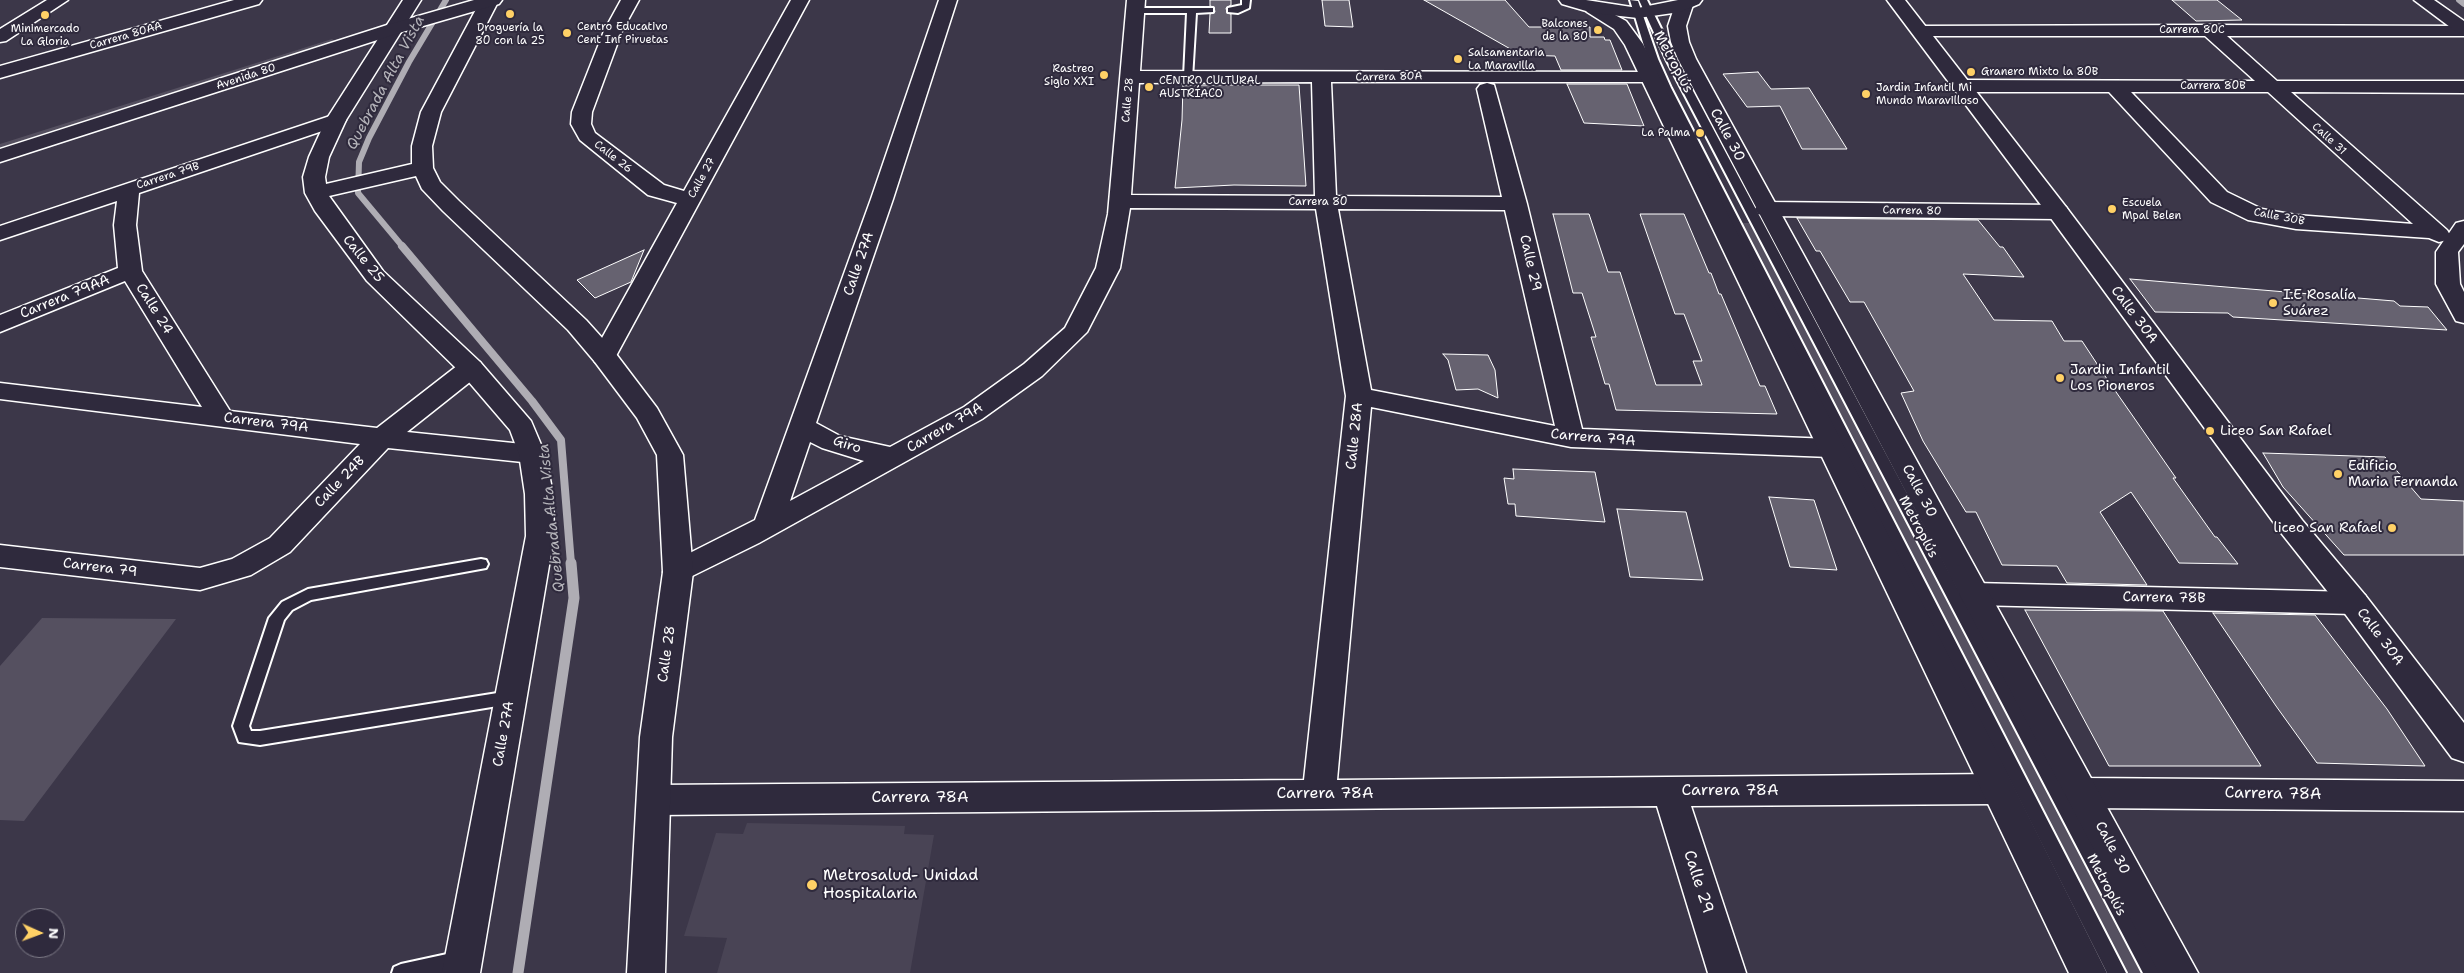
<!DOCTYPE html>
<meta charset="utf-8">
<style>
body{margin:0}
#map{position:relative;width:2464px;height:973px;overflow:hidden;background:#3c3749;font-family:"Shantell Sans",sans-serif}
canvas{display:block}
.north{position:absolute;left:15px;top:908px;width:50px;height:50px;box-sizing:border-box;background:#2f2a3d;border:1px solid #827f8b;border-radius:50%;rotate:92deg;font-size:14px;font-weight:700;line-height:20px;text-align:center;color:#fff}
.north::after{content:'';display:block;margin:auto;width:18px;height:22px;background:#ffd166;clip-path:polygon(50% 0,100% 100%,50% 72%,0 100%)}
</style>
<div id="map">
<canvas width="2464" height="973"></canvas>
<div class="north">N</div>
</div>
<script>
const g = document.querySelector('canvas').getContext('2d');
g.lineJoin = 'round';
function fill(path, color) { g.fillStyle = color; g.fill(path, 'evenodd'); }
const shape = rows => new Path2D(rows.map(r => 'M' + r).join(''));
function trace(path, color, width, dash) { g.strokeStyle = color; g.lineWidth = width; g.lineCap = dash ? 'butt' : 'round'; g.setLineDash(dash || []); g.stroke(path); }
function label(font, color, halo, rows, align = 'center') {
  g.font = font + ' "Shantell Sans",sans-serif'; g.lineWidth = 4; g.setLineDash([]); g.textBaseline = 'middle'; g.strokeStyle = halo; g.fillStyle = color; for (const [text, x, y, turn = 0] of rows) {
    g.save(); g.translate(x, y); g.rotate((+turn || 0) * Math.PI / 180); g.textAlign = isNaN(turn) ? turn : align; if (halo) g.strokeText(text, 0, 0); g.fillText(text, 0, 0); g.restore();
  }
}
fill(shape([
 [747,823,905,826,904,834,934,835,910,973,717,973,727,938,684,936,716,833,743,834]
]), '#494455');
fill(shape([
 [332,39,337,43,0,151,0,144],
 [1738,223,1750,223,2147,973,2127,973],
 [42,618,176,619,24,821,0,820,0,666]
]), '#555060');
trace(shape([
 [2459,0,2464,4],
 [403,247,358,193,359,162,369,138,409,62,446,0]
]), '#afadb4', 6);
trace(shape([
 [402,246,532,401,561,440,571,564]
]), '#afadb4', 8);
trace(shape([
 [518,973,574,598,571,563]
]), '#afadb4', 11);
const building = shape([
 [1210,0,1231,0,1231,5,1226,8,1227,13,1231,14,1231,33,1209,33,1210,14,1215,12,1214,7,1210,6,1210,0],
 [1322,0,1349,0,1353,27,1325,26,1322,0],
 [1424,0,1505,0,1529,27,1590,27,1590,37,1604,37,1605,40,1610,40,1622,70,1561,70,1555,56,1521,55,1424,0],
 [2172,0,2217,0,2242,20,2196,21,2172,0],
 [1758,72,1771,89,1809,88,1847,149,1802,149,1780,106,1747,107,1723,74,1758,72],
 [1567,84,1627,84,1644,126,1584,123,1567,84],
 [1183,85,1299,85,1306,186,1234,185,1175,188,1182,120,1183,85],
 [1553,214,1589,214,1608,272,1620,272,1656,385,1702,385,1693,361,1702,361,1684,314,1675,314,1640,214,1684,214,1709,273,1711,273,1719,294,1721,294,1760,386,1765,386,1777,414,1616,410,1609,384,1605,384,1598,360,1591,337,1596,337,1582,293,1573,293,1553,214],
 [1797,218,1978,220,2000,247,2003,247,2024,277,1963,274,1994,320,2052,321,2064,341,2082,341,2107,379,2176,478,2173,478,2215,537,2217,537,2238,564,2179,563,2131,492,2100,512,2147,585,2067,583,2057,566,2002,565,1976,512,1966,512,1923,441,1901,393,1914,391,1864,302,1850,302,1820,251,1816,251,1797,218],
 [644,250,631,282,595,298,577,280,644,250],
 [2130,279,2394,301,2400,306,2428,307,2447,330,2233,317,2228,313,2155,312,2130,279],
 [1443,354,1488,355,1495,370,1498,398,1478,389,1456,390,1448,360,1443,354],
 [2263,453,2385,457,2421,499,2464,501,2464,555,2344,555,2283,487,2263,453],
 [1513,469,1595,472,1605,522,1516,516,1515,504,1508,504,1504,478,1514,479,1513,469],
 [1769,497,1814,500,1837,570,1790,567,1769,497],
 [1617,509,1686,512,1703,580,1630,577,1617,509],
 [2025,610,2163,611,2261,766,2109,766,2025,610],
 [2213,613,2315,615,2387,709,2425,766,2317,763,2276,706,2213,613]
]);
fill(building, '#666270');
trace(building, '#fff', 1);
const lane = shape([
 [1242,0,1250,0,1249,8,1238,13,1228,12,1228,8,1242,5,1242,0],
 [1630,0,1638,1,1658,59,1671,88,2126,973,2107,973,1661,88,1648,59,1630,0],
 [1639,0,1647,0,1676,59,2162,973,2143,973,1666,59,1639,0],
 [1133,8,1213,8,1213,12,1196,13,1192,79,1184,77,1187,13,1136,13,1133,12,1133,8],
 [481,559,486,560,488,564,486,568,311,600,292,610,284,620,249,726,251,731,260,731,510,691,516,693,518,698,516,703,260,745,239,742,233,726,269,618,282,602,308,589,481,559],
 [461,951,468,954,470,960,468,966,461,969,442,973,392,973,394,967,401,964,461,951]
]);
const street = shape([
 [47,0,68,0,6,41,0,42,0,29,47,0],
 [234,0,262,0,259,4,0,78,0,66,234,0],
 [621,0,639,0,622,31,592,112,591,124,595,133,664,185,684,191,791,0,809,0,616,356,613,362,604,364,595,362,592,356,677,203,648,195,580,140,571,124,572,112,604,31,621,0],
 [939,0,957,0,893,199,816,423,840,436,890,447,964,407,1024,364,1065,328,1096,268,1108,214,1127,0,1145,0,1140,71,1655,72,1658,76,1655,80,1648,82,1331,82,1336,196,1502,197,1477,89,1480,85,1487,83,1494,85,1527,204,1582,429,1830,439,1839,442,1843,448,1839,454,1830,457,1571,447,1371,407,1337,780,1997,774,2009,779,2014,789,2009,799,1997,804,1691,806,1746,973,1708,973,1657,806,654,815,642,810,637,800,642,790,654,785,1304,780,1346,396,1316,209,1130,208,1120,268,1087,332,1042,376,982,419,759,543,678,583,668,580,663,572,668,564,755,520,871,199,939,0],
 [1312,82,1315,196,1131,195,1139,83,1312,82],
 [1338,209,1505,210,1555,426,1371,390,1338,209],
 [810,442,822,448,864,461,790,501,810,442],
 [2209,25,2464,26,2464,36,2227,36,2277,81,2464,81,2464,93,2291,92,2447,230,2450,235,2447,240,2439,242,2429,238,2296,229,2248,220,2211,202,2109,92,1962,92,1955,90,1952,86,1955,82,1962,80,2255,81,2205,36,1921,36,1915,35,1912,31,1915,27,1921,26,2209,25],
 [2131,92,2268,92,2413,224,2296,215,2262,209,2227,192,2131,92],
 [336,114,343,116,346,120,343,124,139,193,136,225,142,271,230,411,377,428,462,362,471,360,480,362,484,368,480,374,407,432,532,445,541,447,545,454,541,461,532,463,388,448,290,552,251,575,200,590,0,567,0,545,200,568,232,559,270,538,360,444,0,399,0,383,202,407,125,281,0,332,0,315,118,268,114,225,117,201,0,240,0,226,336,114],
 [1766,202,2058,205,2066,207,2069,212,2066,217,2058,219,1766,216,1758,214,1755,209,1758,204,1766,202],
 [1974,583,2354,592,2365,595,2369,603,2365,611,2354,614,1974,605,1963,602,1959,594,1963,586,1974,583],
 [2082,778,2464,781,2464,811,2082,808,2070,803,2065,793,2070,783,2082,778]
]);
const secondary = shape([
 [403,0,421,0,346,120,329,157,325,177,326,184,412,164,412,146,421,112,481,0,499,0,441,112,432,146,433,168,440,182,459,201,586,320,613,350,657,408,683,455,693,572,672,737,665,973,627,973,640,737,663,572,657,455,637,418,595,362,568,330,443,211,422,189,416,176,329,196,383,271,480,362,531,421,545,454,553,494,554,536,480,973,442,973,526,536,525,494,519,454,510,430,462,374,367,281,315,211,305,193,303,177,309,157,326,120,403,0],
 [1685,0,1693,5,1686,26,1689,42,1696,59,2198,973,2159,973,1678,59,1671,42,1668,26,1675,5,1678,1,1685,0],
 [1887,0,1905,0,2066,207,2302,520,2365,595,2464,723,2464,762,2452,758,2343,611,2282,534,2050,217,1887,0],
 [2414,0,2434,0,2464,21,2464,34,2458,33,2414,0],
 [1593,3,1626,21,1643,44,2107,973,2069,973,1625,45,1614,29,1587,12,1584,8,1587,4,1593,3],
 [2464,221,2464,244,2458,252,2460,284,2464,292,2464,323,2456,321,2436,284,2436,252,2456,223,2464,221]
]);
const primary = shape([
 [474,0,502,0,499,4,399,33,0,162,0,149,387,25,474,0],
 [1559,0,1586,0,1638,8,1678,0,1702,0,1699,4,1680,12,1638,18,1593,13,1562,4,1559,0]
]);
trace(lane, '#fff', 4);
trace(street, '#fff', 3);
trace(secondary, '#fff', 3);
trace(primary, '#fff', 3);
fill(lane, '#2f2a3d');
fill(street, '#2f2a3d');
fill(secondary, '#2f2a3d');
fill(primary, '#2f2a3d');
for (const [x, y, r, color] of [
 [510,14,5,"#ffd166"],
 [45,15,5,"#ffd166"],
 [1598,30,5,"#ffd166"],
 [567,33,5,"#ffd166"],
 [1458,59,5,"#ffd166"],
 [1971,72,5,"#ffd166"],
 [1104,75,5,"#ffd166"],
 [1149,87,5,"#ffd166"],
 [1866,94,5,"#ffd166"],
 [1700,133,5,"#ffd166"],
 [2112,209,5,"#ffd166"],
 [2273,303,5,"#ffd166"],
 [2060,378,5,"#ffd166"],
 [2210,431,5,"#ffd166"],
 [2338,474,5,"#ffd166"],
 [2392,528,5,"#ffd166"],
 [812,885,6,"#ffd166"]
]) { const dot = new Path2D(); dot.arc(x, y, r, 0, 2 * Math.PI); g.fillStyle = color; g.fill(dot); trace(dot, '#2f2a3d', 2); }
label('11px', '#fff', '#2f2a3d', [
 ["Balcones",1588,24,"right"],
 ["de la 80",1588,37,"right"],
 ["Centro Educativo",577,27],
 ["Cent Inf Piruetas",577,40],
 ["Droguería la",510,28,"center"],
 ["80 con la 25",510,41,"center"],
 ["Minimercado",45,29,"center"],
 ["La Gloria",45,42,"center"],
 ["Salsamentaria",1468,53],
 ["La Maravilla",1468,66],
 ["Rastreo",1094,69,"right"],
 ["Siglo XXI",1094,82,"right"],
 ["Granero Mixto la 80B",1981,72],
 ["CENTRO CULTURAL",1159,81],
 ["AUSTRÍACO",1159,94],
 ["Jardin Infantil Mi",1876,88],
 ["Mundo Maravilloso",1876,101],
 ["La Palma",1690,133,"right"],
 ["Escuela",2122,203],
 ["Mpal Belen",2122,216]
], 'left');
label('11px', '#fff', '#2f2a3d', [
 ["Carrera 80C",2192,30],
 ["Carrera 80AA",126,36,-16],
 ["Avenida 80",246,77,-18],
 ["Carrera 80A",1389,77,-1],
 ["Carrera 80B",2213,86],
 ["Calle 28",1128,100,-85],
 ["Calle 31",2329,139,42],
 ["Calle 26",613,157,38],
 ["Carrera 79B",168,176,-18],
 ["Calle 27",702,178,-61],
 ["Carrera 80",1318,202],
 ["Carrera 80",1912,211,1],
 ["Calle 30B",2279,217,11]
]);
label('14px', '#fff', '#2f2a3d', [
 ["Metroplús",1673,62,62],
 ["Calle 30",1727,135,62],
 ["Calle 25",363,259,51],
 ["Calle 29",1530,263,77],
 ["Calle 27A",859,264,-71],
 ["Carrera 79AA",65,297,-22],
 ["Calle 24",154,309,58],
 ["Calle 30A",2134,315,53],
 ["Carrera 79A",266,423,7],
 ["Carrera 79A",945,428,-30],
 ["Calle 28A",1355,436,-84],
 ["Carrera 79A",1593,438,5],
 ["Giro",847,445,18],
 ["Calle 24B",340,482,-46],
 ["Calle 30",1919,491,62],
 ["Metroplús",1918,527,62],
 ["Carrera 79",100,568,7],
 ["Carrera 78B",2164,598,1],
 ["Calle 30A",2380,637,53],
 ["Calle 28",667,654,-82],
 ["Calle 27A",504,734,-80],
 ["Calle 30",2112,848,62],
 ["Metroplús",2106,885,62]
]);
label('14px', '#fff', '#2f2a3d', [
 ["I.E Rosalía",2283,295],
 ["Suárez",2283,311],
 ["Jardin Infantil",2070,370],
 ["Los Pioneros",2070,386],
 ["Liceo San Rafael",2220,431],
 ["Edificio",2348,466],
 ["Maria Fernanda",2348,482],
 ["liceo San Rafael",2382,528,"right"]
], 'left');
label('italic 15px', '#b5b4ba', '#2f2a3d', [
 ["Quebrada Alta Vista",386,83,-62],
 ["Quebrada Alta Vista",552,518,-96]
]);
label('16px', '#fff', '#2f2a3d', [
 ["Carrera 78A",1730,791],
 ["Carrera 78A",1325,794],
 ["Carrera 78A",2273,794,1],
 ["Carrera 78A",920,798],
 ["Calle 29",1698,882,72]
]);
label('16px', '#fff', '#2f2a3d', [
 ["Metrosalud- Unidad",823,876],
 ["Hospitalaria",823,894]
], 'left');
</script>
